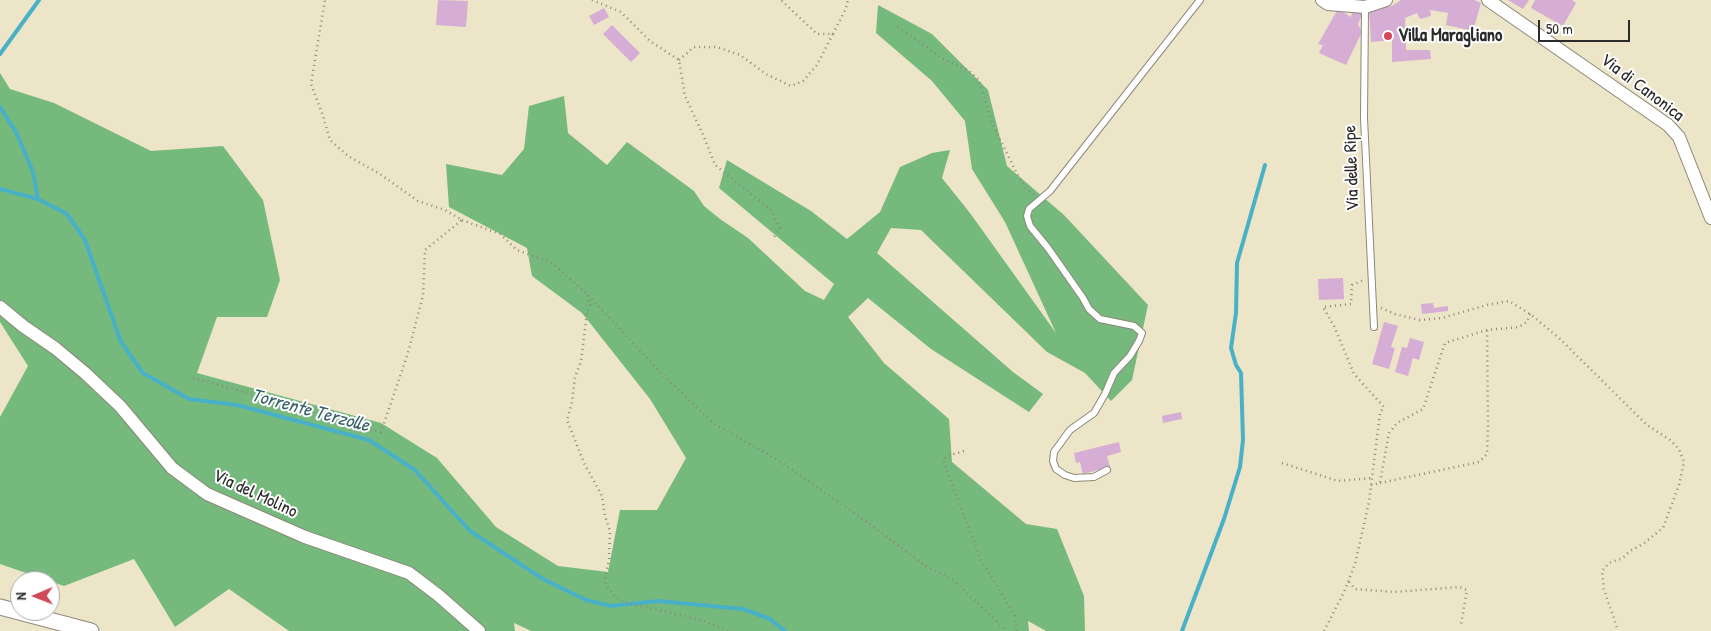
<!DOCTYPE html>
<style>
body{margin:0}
#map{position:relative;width:1711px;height:631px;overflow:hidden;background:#ede5c8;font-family:"Patrick Hand",sans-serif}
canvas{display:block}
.north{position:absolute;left:10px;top:571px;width:50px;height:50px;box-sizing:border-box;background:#fff;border:1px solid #aaa;border-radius:50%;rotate:269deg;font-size:14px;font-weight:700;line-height:20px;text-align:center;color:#2b2b2b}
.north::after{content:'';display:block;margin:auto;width:18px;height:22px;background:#d1495b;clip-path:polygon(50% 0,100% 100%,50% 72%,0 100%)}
.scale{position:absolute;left:1538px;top:20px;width:92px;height:22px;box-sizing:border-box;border:2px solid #2b2b2b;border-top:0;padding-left:6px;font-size:15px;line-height:18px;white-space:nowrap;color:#2b2b2b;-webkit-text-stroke:4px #fff;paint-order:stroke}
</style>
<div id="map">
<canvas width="1711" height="631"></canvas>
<div class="north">N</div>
<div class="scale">50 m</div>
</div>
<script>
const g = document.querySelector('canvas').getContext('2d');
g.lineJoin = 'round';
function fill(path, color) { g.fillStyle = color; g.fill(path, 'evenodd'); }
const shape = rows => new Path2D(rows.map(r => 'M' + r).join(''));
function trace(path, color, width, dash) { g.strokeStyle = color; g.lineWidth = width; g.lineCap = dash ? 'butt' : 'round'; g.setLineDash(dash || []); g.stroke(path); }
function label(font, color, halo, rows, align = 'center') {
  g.font = font + ' "Patrick Hand",sans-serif'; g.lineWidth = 4; g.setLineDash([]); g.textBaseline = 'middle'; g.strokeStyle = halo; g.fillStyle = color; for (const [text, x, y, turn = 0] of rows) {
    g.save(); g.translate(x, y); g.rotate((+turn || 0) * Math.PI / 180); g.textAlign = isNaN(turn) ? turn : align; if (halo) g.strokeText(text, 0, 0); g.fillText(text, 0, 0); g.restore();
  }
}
fill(shape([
 [878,5,932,34,988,90,1007,166,1064,215,1148,305,1132,380,1111,401,1085,373,1047,352,921,230,891,228,877,253,1013,372,1043,394,1029,412,931,349,868,298,848,317,884,363,949,419,952,462,1026,524,1057,529,1084,596,1085,631,1046,631,1028,621,1029,631,531,631,514,623,515,631,289,631,229,589,175,627,134,559,64,586,0,564,0,417,28,366,0,322,0,73,10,89,54,103,151,151,223,146,263,200,280,280,267,317,217,317,197,373,381,423,437,458,496,527,558,566,608,572,620,510,657,510,686,458,650,399,582,313,532,276,527,248,449,207,446,164,502,175,524,149,529,106,564,96,568,133,607,165,627,142,694,191,704,206,720,219,748,238,805,291,824,300,834,284,719,188,727,160,811,211,847,239,880,212,900,167,932,153,950,150,942,178,970,213,1056,333,1005,222,972,169,965,121,932,81,876,33]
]), '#76b97d');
trace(shape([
 [0,54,39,0],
 [0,107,16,132,33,172,38,199],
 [0,189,38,199,67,214,85,240,121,342,143,373,189,399,237,405,369,440,415,470,470,531,543,579,586,600,611,606,658,601,743,609,770,619,785,631],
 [1182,631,1224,519,1240,467,1243,440,1241,373,1236,365,1231,348,1236,313,1237,263,1265,165]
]), '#48b1c7', 4);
fill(shape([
 [438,0,468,1,466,27,436,25],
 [1401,0,1474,0,1481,3,1473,31,1446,25,1448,13,1430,10,1431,16,1420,19,1417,13,1405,18,1406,50,1430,50,1431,59,1392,62,1392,40,1371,42,1369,9,1392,6],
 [1508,0,1529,0,1523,9],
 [1535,0,1572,0,1576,3,1563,26,1531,8],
 [604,8,609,17,594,25,589,16],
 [1338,9,1351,17,1352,13,1363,12,1358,24,1362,32,1346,65,1319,53,1323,45,1318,44],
 [612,25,640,53,631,62,603,34],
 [1343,278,1344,299,1319,300,1318,279],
 [1433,303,1434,308,1448,306,1448,311,1422,314,1421,304],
 [1384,322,1398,326,1391,347,1395,348,1389,369,1372,364],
 [1410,338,1424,342,1419,360,1413,358,1408,376,1395,372,1402,347,1407,348],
 [1181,412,1182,419,1163,423,1162,416],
 [1119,442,1121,452,1107,456,1110,467,1083,474,1080,462,1076,463,1074,453]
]), '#d6add5');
const service = shape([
 [1365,7,1364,118,1374,327],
 [1107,470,1094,477,1074,478,1065,475,1056,469,1053,461,1054,452,1070,430,1094,413,1105,394,1114,373,1130,356,1139,341,1142,333,1134,326,1100,319,1089,309,1083,298,1048,248,1030,226,1027,216,1029,209,1050,191,1200,0]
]);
const minor = shape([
 [1322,0,1328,4,1365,7,1386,0],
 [1488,0,1668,125,1679,137,1711,218],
 [0,307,23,326,55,348,85,373,120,406,172,468,207,494,305,537,409,573,438,595,479,631]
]);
const tertiary = shape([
 [0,607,91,631]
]);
trace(service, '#8c887a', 8);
trace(minor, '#8c887a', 14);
trace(tertiary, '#8c887a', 17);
trace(shape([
 [592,0,621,12,650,41,679,60,685,96,704,137,715,165,770,209,780,228,774,237],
 [898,27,943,59,968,70,979,80,992,123,1014,168,1026,189,1034,194],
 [833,34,846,8,848,0],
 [679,60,694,47,717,47,740,55,766,74,791,86,803,81,817,65,833,34,817,34,781,0],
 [462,220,500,234,517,250,552,263,587,294,664,376,713,423,781,462,863,519,927,567,951,578,1007,631],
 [588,295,590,305,587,312,583,345,581,361,575,377,572,402,567,420,584,463,602,496,605,516,610,531,609,560,605,579,607,587,615,597,627,603,697,619,729,631],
 [1381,308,1395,314,1420,320,1442,318,1487,305,1509,301,1530,314,1559,338,1647,425,1670,440,1679,449,1684,462,1679,485,1663,528,1643,544,1630,551,1623,558,1609,563,1602,571,1604,589,1618,631],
 [193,378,297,406,343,423,381,432,407,356,423,296,425,250,462,220,445,210,418,201,380,174,348,156,330,140,323,116,311,84,325,0],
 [964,451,947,456,943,460,980,558,1015,616,1017,631],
 [1282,463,1338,481,1372,478],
 [1380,483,1479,462,1487,454,1488,426,1487,330],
 [1371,485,1380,483,1389,433,1397,423,1423,409,1445,343,1487,330,1519,327,1527,322,1530,314],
 [1349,582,1355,589,1394,592,1459,587,1467,590,1461,624],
 [1324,631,1344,592,1355,564,1369,502,1380,413,1384,407,1354,374,1334,326,1323,307,1351,304,1352,285,1364,280]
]), '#8c887a', 2.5, [1, 4]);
trace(service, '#fff', 6);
trace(minor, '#fff', 12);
trace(tertiary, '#fff', 15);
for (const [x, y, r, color] of [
 [1388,36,5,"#d1495b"]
]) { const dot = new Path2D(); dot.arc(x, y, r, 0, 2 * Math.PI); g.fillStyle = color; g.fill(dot); trace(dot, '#fff', 2); }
label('bold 18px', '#2b2b2b', '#fff', [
 ["Villa Maragliano",1398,36]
], 'left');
label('18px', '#2b2b2b', '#fff', [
 ["Via di Canonica",1642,88,37],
 ["Via delle Ripe",1352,168,-92],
 ["Via del Molino",255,494,25]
]);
label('italic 19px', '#376169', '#fff', [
 ["Torrente Terzolle",310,411,15]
]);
</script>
